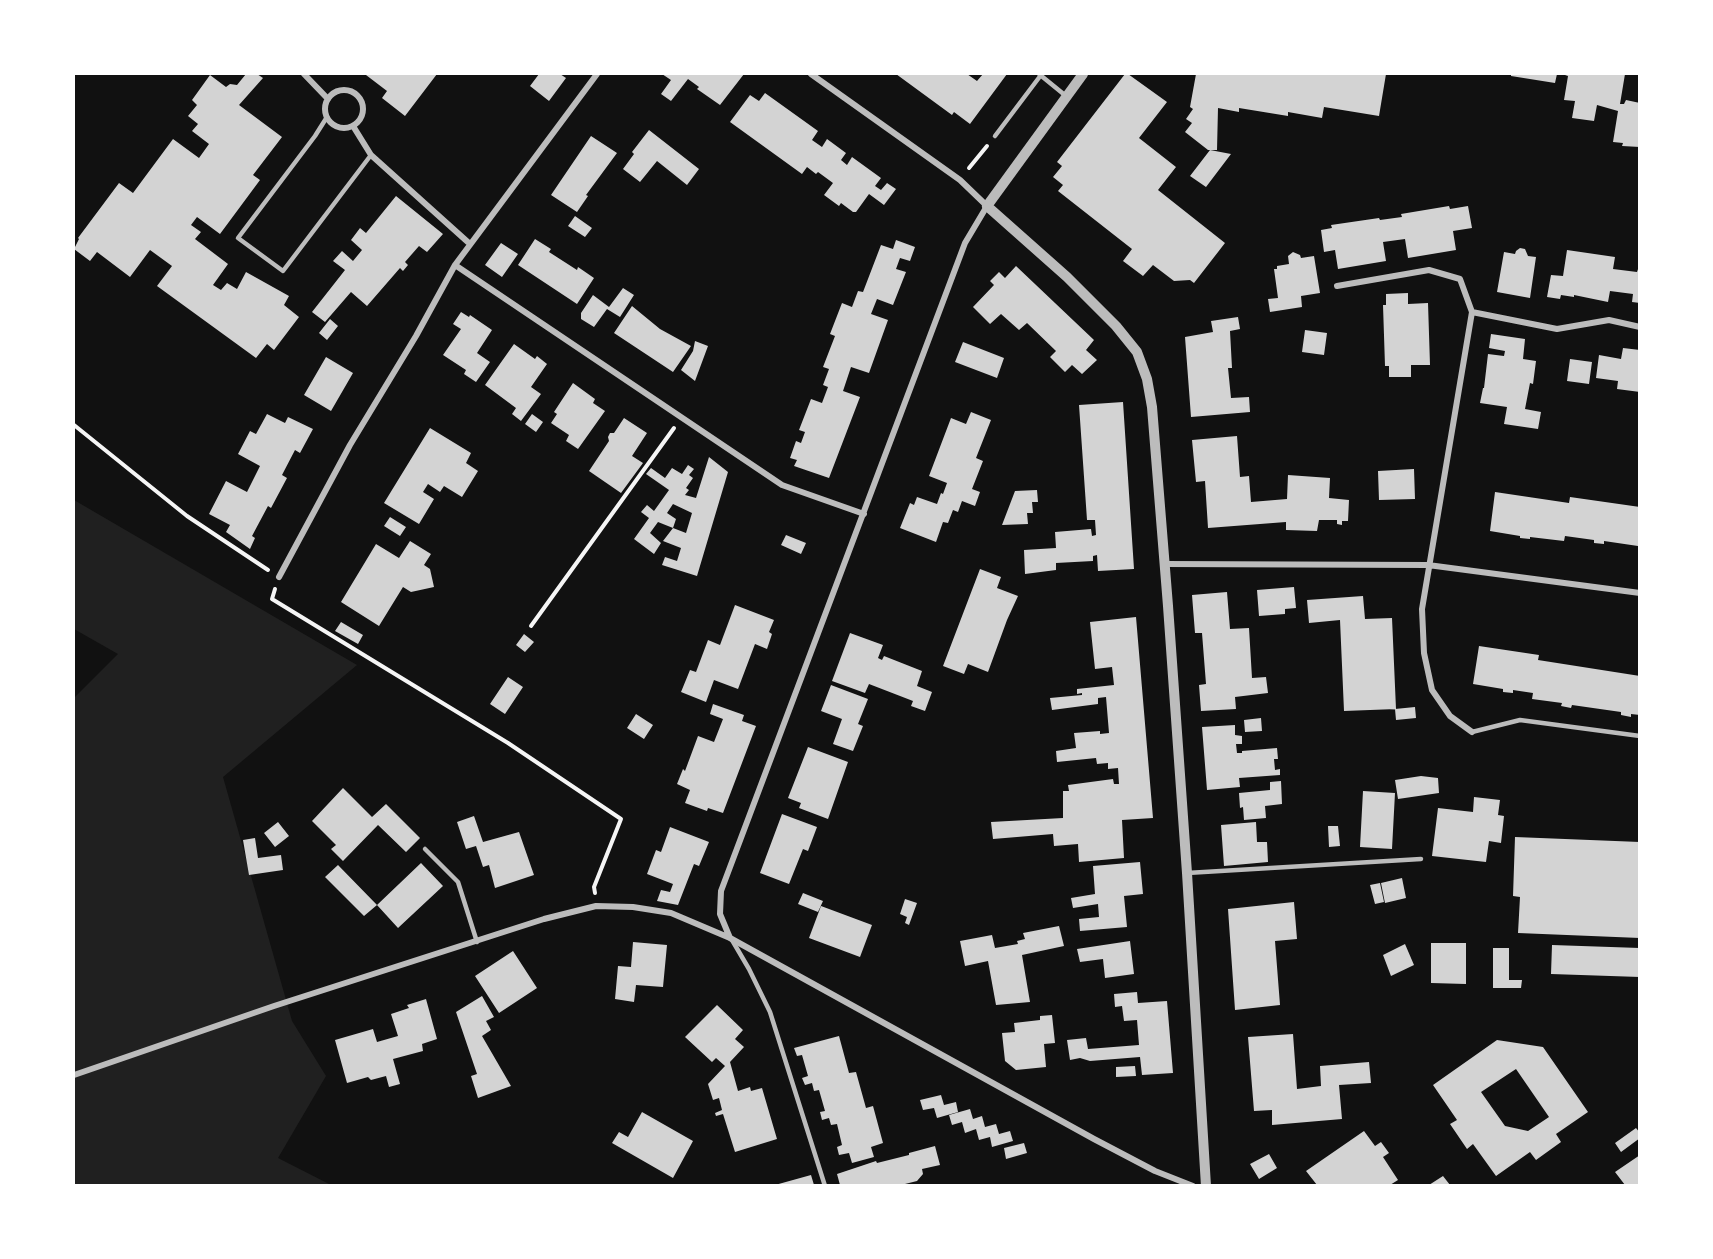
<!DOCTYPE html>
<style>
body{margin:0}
#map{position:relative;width:1713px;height:1259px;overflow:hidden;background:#111;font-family:"Space Grotesk",sans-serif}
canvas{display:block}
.frame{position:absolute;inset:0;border:75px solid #fff;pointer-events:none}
</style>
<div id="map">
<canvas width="1713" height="1259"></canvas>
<div class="frame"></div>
</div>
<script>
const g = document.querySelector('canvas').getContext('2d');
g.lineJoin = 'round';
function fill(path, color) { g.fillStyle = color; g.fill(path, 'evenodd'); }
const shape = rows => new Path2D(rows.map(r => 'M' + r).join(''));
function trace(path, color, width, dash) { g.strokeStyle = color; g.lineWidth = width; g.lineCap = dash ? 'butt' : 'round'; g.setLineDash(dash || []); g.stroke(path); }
fill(shape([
 [74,500,357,665,223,777,292,1021,326,1076,278,1158,331,1185,74,1185,74,698,118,654,74,629]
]), '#202020');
fill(shape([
 [246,74,257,74,263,78,239,105,282,137,253,175,260,180,220,234,197,217,191,225,201,232,195,239,228,264,213,285,221,290,227,283,237,289,246,272,289,296,284,305,299,317,274,350,267,344,256,358,157,286,172,266,150,250,130,277,97,252,90,261,74,249,79,239,78,238,119,183,133,193,173,139,199,158,209,144,192,131,198,124,188,116,197,105,192,100,210,75,226,87,230,84,237,85],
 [368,74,437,74,405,116,382,98,387,91,366,75],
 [539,74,560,74,566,78,549,101,530,86],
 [662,74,744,74,720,105,697,89,699,87,688,79,671,101,661,94,671,80],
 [896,74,967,74,977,81,983,74,1007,74,970,124,954,112,952,115],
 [1125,74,1128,74,1167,102,1139,138,1176,167,1158,190,1225,243,1194,283,1190,280,1174,281,1153,265,1143,276,1123,261,1132,249,1058,191,1063,185,1053,177,1062,166,1057,162],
 [1196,74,1252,74,1262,75,1262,74,1386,74,1379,116,1324,107,1322,118,1288,112,1288,116,1239,108,1239,112,1218,108,1217,150,1208,150,1185,132,1192,123,1186,119,1193,109,1190,107],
 [1511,74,1557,74,1555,83,1511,76],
 [1562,74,1625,74,1620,104,1624,104,1626,100,1640,103,1640,147,1622,146,1623,143,1613,142,1618,111,1597,105,1594,121,1572,118,1575,101,1564,100,1568,76],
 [765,93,818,131,812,140,822,147,827,139,846,153,841,160,847,165,852,157,881,178,875,186,881,190,887,183,896,189,884,205,869,194,856,212,853,212,841,203,839,206,824,195,833,183,818,172,816,174,807,167,802,174,730,122,750,95,759,101],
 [649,130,699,169,687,185,657,161,640,182,623,169,634,154,632,152],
 [591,136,617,153,586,195,588,196,577,212,551,195],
 [1210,150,1231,154,1206,187,1190,176],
 [396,196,443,234,427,252,419,246,405,262,408,265,403,271,400,268,367,306,351,292,325,322,312,312,345,270,333,261,342,251,353,261,362,250,351,240,360,228,366,233],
 [1449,206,1450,209,1468,206,1472,228,1453,231,1456,250,1408,258,1405,239,1383,242,1386,261,1338,269,1335,250,1324,252,1321,230,1332,228,1331,225,1379,218,1380,220,1402,217,1401,214],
 [575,216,592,228,585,237,568,226],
 [535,239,551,249,549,252,577,270,578,267,594,278,577,304,518,265],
 [896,240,915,247,910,261,900,258,896,269,906,272,893,305,877,299,871,314,888,320,869,373,851,367,843,391,860,397,829,478,794,466,797,460,790,458,796,441,801,443,805,432,799,430,811,399,822,403,828,387,823,385,829,369,823,367,835,336,830,334,842,303,852,307,858,291,863,292,881,245,893,249],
 [501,243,518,254,502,277,485,265],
 [1520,248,1525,249,1528,256,1536,257,1530,298,1497,292,1504,252,1515,254,1516,251],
 [1567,250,1615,257,1613,269,1637,272,1640,263,1640,303,1632,302,1633,294,1610,291,1608,302,1574,295,1574,297,1561,295,1560,299,1547,297,1551,275,1563,276],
 [1293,252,1300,255,1301,258,1314,256,1320,293,1301,296,1302,307,1270,312,1268,299,1278,298,1274,269,1277,269,1277,266,1289,264,1288,256],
 [1016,266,1094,340,1086,350,1097,360,1082,374,1072,365,1065,372,1050,357,1056,351,1027,323,1019,330,1001,314,990,324,973,307,994,285,990,281,999,272,1005,278],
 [623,288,634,295,620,317,607,309,594,327,581,319,581,313,593,295,609,307],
 [1408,293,1408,304,1428,303,1430,365,1411,365,1411,377,1389,377,1389,366,1385,366,1383,305,1386,305,1386,294],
 [632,306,660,329,691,346,673,372,614,333],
 [461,312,469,317,470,315,492,330,477,353,490,362,476,382,464,374,466,370,443,355,461,329,453,324],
 [1238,317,1240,329,1230,331,1232,368,1228,368,1231,398,1249,397,1250,412,1191,417,1185,337,1213,332,1211,321],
 [330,319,338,326,327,340,319,333],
 [1305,330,1327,333,1324,355,1302,352],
 [1491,334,1525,339,1523,359,1536,361,1533,384,1530,383,1525,409,1541,412,1538,429,1504,424,1507,407,1480,403,1483,388,1484,388,1488,354,1504,356,1505,351,1489,348],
 [695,341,708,346,695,381,681,370,693,351],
 [963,342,1004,358,997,378,955,362],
 [514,344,535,359,537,356,547,364,531,387,541,394,521,421,512,414,516,408,485,385],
 [1623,348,1640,350,1640,392,1617,389,1618,381,1596,378,1599,355,1621,359],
 [326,357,353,373,331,411,304,395],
 [1570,359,1592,362,1589,384,1567,381],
 [573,383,595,399,593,403,605,411,578,449,566,441,569,435,551,423,557,414,554,412],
 [1123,402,1134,569,1098,571,1097,555,1093,556,1093,561,1056,563,1056,570,1025,574,1024,550,1056,548,1055,532,1091,529,1092,536,1096,535,1095,520,1087,520,1079,405],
 [971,412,991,420,976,458,983,461,972,489,980,492,975,506,962,501,958,512,953,510,948,523,943,522,936,542,900,528,910,503,914,505,917,497,937,504,941,493,943,494,947,483,929,476,951,418,966,424],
 [267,414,285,423,288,417,313,429,300,453,295,450,282,475,287,478,271,508,268,506,252,536,255,538,250,549,226,532,230,525,209,514,226,481,247,492,260,466,238,454,250,431,256,434],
 [532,414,543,422,536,432,525,424],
 [624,418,647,433,632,456,643,463,621,493,589,471,609,441,608,437,610,433,614,433],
 [430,428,471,453,466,463,478,471,462,497,444,486,440,492,428,484,423,492,434,499,419,524,384,503],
 [1237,436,1240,477,1249,476,1251,502,1287,499,1288,475,1330,478,1329,498,1349,500,1348,521,1342,521,1342,525,1337,524,1337,520,1319,520,1317,531,1286,530,1286,522,1208,528,1205,481,1196,482,1192,440],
 [709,457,728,472,697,576,662,565,665,557,677,561,681,548,663,541,673,528,658,522,650,533,661,543,654,554,634,539,649,518,641,512,647,505,654,511,669,490,646,474,651,468,665,478,672,468,682,474,688,465,694,469,689,475,693,478,686,488,689,490,685,495,696,498],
 [673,504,692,513,686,533,673,528,676,519,667,513],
 [1414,469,1415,499,1379,500,1378,471],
 [1037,490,1038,502,1032,502,1033,513,1027,513,1028,524,1002,525,1015,491],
 [1495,492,1569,503,1570,497,1640,507,1640,540,1638,546,1604,541,1604,544,1594,543,1594,540,1565,536,1564,541,1530,537,1530,539,1520,538,1520,536,1490,531],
 [390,517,406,527,400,536,384,526],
 [786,535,806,543,801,554,781,545],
 [410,541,431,554,424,565,430,569,434,587,411,592,403,587,379,626,341,602,376,544,399,558],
 [980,569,1001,577,997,588,1018,596,1007,620,988,672,968,664,964,674,943,666],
 [1294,587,1296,608,1285,609,1285,614,1259,616,1257,590],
 [1227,592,1230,629,1249,628,1252,678,1266,677,1268,693,1235,697,1236,709,1201,711,1199,685,1206,684,1202,633,1195,633,1192,595],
 [1363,596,1365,619,1392,618,1396,709,1344,711,1340,620,1309,623,1307,600],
 [735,605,774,620,769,632,772,634,767,649,755,644,738,689,714,680,706,702,681,692,690,670,696,672,708,640,720,645],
 [1136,617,1153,818,1122,820,1124,858,1079,862,1078,844,1054,846,1053,834,993,839,991,822,1063,818,1063,791,1069,791,1068,785,1113,779,1114,784,1119,784,1118,768,1108,769,1108,763,1097,764,1096,758,1057,762,1056,751,1076,748,1074,733,1100,731,1100,734,1109,733,1106,697,1098,698,1098,704,1052,710,1050,698,1082,695,1082,693,1077,694,1077,689,1114,685,1112,667,1095,669,1090,622],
 [341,622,363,635,358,644,335,631],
 [850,633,883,645,878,658,882,660,884,656,922,671,917,686,932,692,925,711,911,706,913,701,869,684,865,693,832,681],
 [524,634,534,642,525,652,516,645],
 [1479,646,1539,655,1538,660,1640,676,1640,715,1631,714,1631,717,1621,715,1621,712,1572,705,1571,708,1561,706,1562,703,1532,699,1533,693,1513,690,1513,693,1503,692,1503,689,1473,684],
 [508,677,523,687,505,714,490,704],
 [831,685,868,699,858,724,863,726,853,751,833,744,842,719,821,711],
 [713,704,744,715,742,721,756,726,723,813,708,808,707,811,685,803,690,790,677,784,683,769,685,771,698,736,714,742,723,719,710,714],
 [1415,707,1416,718,1396,720,1395,709],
 [636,714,653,725,644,739,627,728],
 [1261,718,1262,731,1245,732,1244,720],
 [1235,725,1235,735,1242,736,1242,744,1236,744,1237,753,1242,753,1242,751,1277,748,1278,759,1274,759,1275,770,1280,769,1280,775,1239,778,1240,787,1207,790,1202,727],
 [808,747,848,762,828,819,799,808,801,803,788,798],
 [1421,776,1438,778,1439,793,1398,799,1395,780],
 [1281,781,1282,804,1265,806,1266,818,1244,820,1243,807,1240,808,1239,793,1270,790,1270,782],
 [343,788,372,817,386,804,420,838,406,852,378,825,343,861,331,849,336,845,312,821],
 [1363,791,1395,793,1392,849,1360,847],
 [1474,797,1500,800,1498,815,1504,816,1501,843,1489,841,1486,862,1432,856,1438,808,1473,812],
 [782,814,817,827,808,851,803,849,789,884,760,873],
 [474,816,483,842,519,832,534,875,495,888,489,865,483,867,476,846,466,849,457,822],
 [278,822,289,836,275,847,264,833],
 [1256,822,1257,842,1267,842,1268,862,1224,866,1221,825],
 [1328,826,1338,826,1340,846,1329,847],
 [670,827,709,842,699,866,694,864,678,905,657,901,661,890,670,892,673,884,647,874,656,850,661,852],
 [1515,837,1640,842,1640,938,1518,933,1520,897,1513,896],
 [255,838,258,858,281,855,283,870,249,875,243,840],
 [1140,862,1143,894,1124,896,1127,927,1080,931,1079,919,1099,917,1098,904,1073,908,1071,898,1095,894,1093,866],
 [421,863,443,886,398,928,377,905],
 [338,865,377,905,364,916,325,877],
 [1402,878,1406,898,1385,903,1381,883],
 [1380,883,1384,902,1375,904,1370,885],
 [803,893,823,901,818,912,798,904],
 [905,899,917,903,909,925,905,923,907,917,900,914],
 [1294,902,1297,939,1275,941,1280,1005,1235,1010,1228,909],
 [821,906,872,925,860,957,809,938],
 [1059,926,1064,946,1022,955,1030,1002,996,1005,988,961,965,966,960,941,992,935,995,948,1018,944,1017,941,1025,939,1023,933],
 [1130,941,1134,974,1105,978,1103,959,1080,962,1077,949],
 [633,942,667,945,663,987,636,985,634,1002,615,999,618,966,631,967],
 [1431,943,1466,943,1466,984,1431,983],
 [1405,944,1414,965,1391,976,1383,955],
 [1552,945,1640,948,1640,977,1551,974],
 [1493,948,1509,948,1509,980,1522,980,1521,988,1493,988],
 [513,951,537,988,499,1013,475,976],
 [1137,992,1138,1003,1167,1001,1173,1073,1142,1075,1140,1057,1090,1061,1080,1058,1070,1060,1067,1040,1086,1038,1088,1049,1139,1045,1137,1020,1124,1021,1122,1006,1115,1007,1114,994],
 [482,996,494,1017,486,1021,491,1030,482,1036,511,1086,478,1098,471,1076,477,1074,456,1012],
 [426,999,437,1039,422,1044,423,1051,393,1059,400,1084,389,1087,386,1076,371,1080,368,1077,347,1083,335,1040,373,1029,377,1042,398,1036,391,1014,409,1008,407,1005],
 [717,1005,743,1030,735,1039,744,1047,730,1062,738,1091,750,1087,751,1091,762,1088,777,1139,735,1152,723,1114,716,1116,715,1113,722,1110,719,1098,713,1100,708,1084,725,1066,716,1058,712,1062,685,1037],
 [1052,1015,1055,1043,1044,1044,1046,1067,1016,1070,1005,1061,1002,1033,1015,1032,1014,1023,1040,1020,1040,1016],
 [1293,1034,1297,1089,1321,1086,1320,1066,1369,1062,1371,1083,1339,1085,1342,1119,1272,1125,1272,1110,1254,1111,1248,1037],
 [839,1036,849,1073,856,1072,866,1108,873,1106,883,1143,871,1147,874,1157,852,1163,849,1153,839,1155,837,1147,842,1145,837,1124,831,1125,829,1118,822,1120,820,1112,825,1111,819,1090,814,1091,812,1083,805,1085,802,1078,808,1076,802,1055,797,1056,794,1048],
 [1497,1040,1543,1047,1588,1112,1556,1134,1561,1142,1536,1160,1530,1152,1496,1176,1473,1144,1467,1149,1450,1124,1457,1120,1433,1085],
 [1516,1069,1549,1117,1528,1131,1505,1126,1481,1092],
 [1135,1066,1136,1076,1116,1077,1116,1067],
 [941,1095,944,1105,956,1102,958,1112,937,1118,934,1108,923,1110,920,1100],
 [970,1109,973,1119,982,1116,985,1127,996,1124,999,1134,1010,1131,1013,1141,992,1147,990,1137,979,1140,976,1129,965,1133,962,1122,952,1125,949,1115],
 [642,1112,693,1141,673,1178,612,1143,619,1132,628,1137],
 [1636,1128,1640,1133,1640,1138,1621,1152,1615,1143],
 [1364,1131,1375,1146,1381,1142,1389,1153,1383,1157,1398,1180,1390,1185,1317,1185,1306,1171],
 [1024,1143,1027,1153,1006,1159,1004,1148],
 [935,1146,940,1165,922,1169,923,1174,917,1181,901,1185,840,1185,837,1174,876,1161,877,1163,909,1155,909,1153],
 [1269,1154,1277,1168,1259,1179,1250,1164],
 [1640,1155,1640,1185,1625,1185,1615,1172],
 [811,1175,814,1185,775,1185],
 [1443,1176,1450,1185,1429,1185]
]), '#d3d3d3');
trace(shape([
 [969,168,987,146],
 [74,425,187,516,268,570],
 [275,589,272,599,508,743,621,819,594,887,595,893],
 [531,626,674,428]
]), '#f5f5f5', 4);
trace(shape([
 [1039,74,1066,96],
 [327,117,315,136,238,238,283,271,371,155],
 [995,136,1041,75],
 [1472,732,1520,720,1640,736],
 [425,849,458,882,477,942],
 [1187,873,1421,859],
 [732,940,749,969,770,1012,825,1186]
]), '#bcbcbc', 4.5);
trace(shape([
 [304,74,328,99],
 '325 109a19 19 0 1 1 38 0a19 19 0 1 1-38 0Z',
 [353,126,371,155,470,244],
 [455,265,782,485,864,514],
 [1337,286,1429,270,1460,279,1472,312,1422,609,1424,653,1432,690,1450,716,1472,732],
 [1472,312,1557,329,1609,320,1640,327],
 [1165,564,1428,565,1640,593],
 [279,577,350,445,416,336,455,265,597,74],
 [730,938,720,914,721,891,965,243,987,206,960,180,811,74],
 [74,1075,274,1006,544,919,596,906,633,907,671,913,730,938,1094,1139,1155,1171,1193,1186]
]), '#bcbcbc', 6);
trace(shape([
 [1083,74,987,206,1067,277,1116,326,1137,352,1147,379,1152,407,1168,606,1187,873,1206,1186]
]), '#bcbcbc', 10);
</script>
